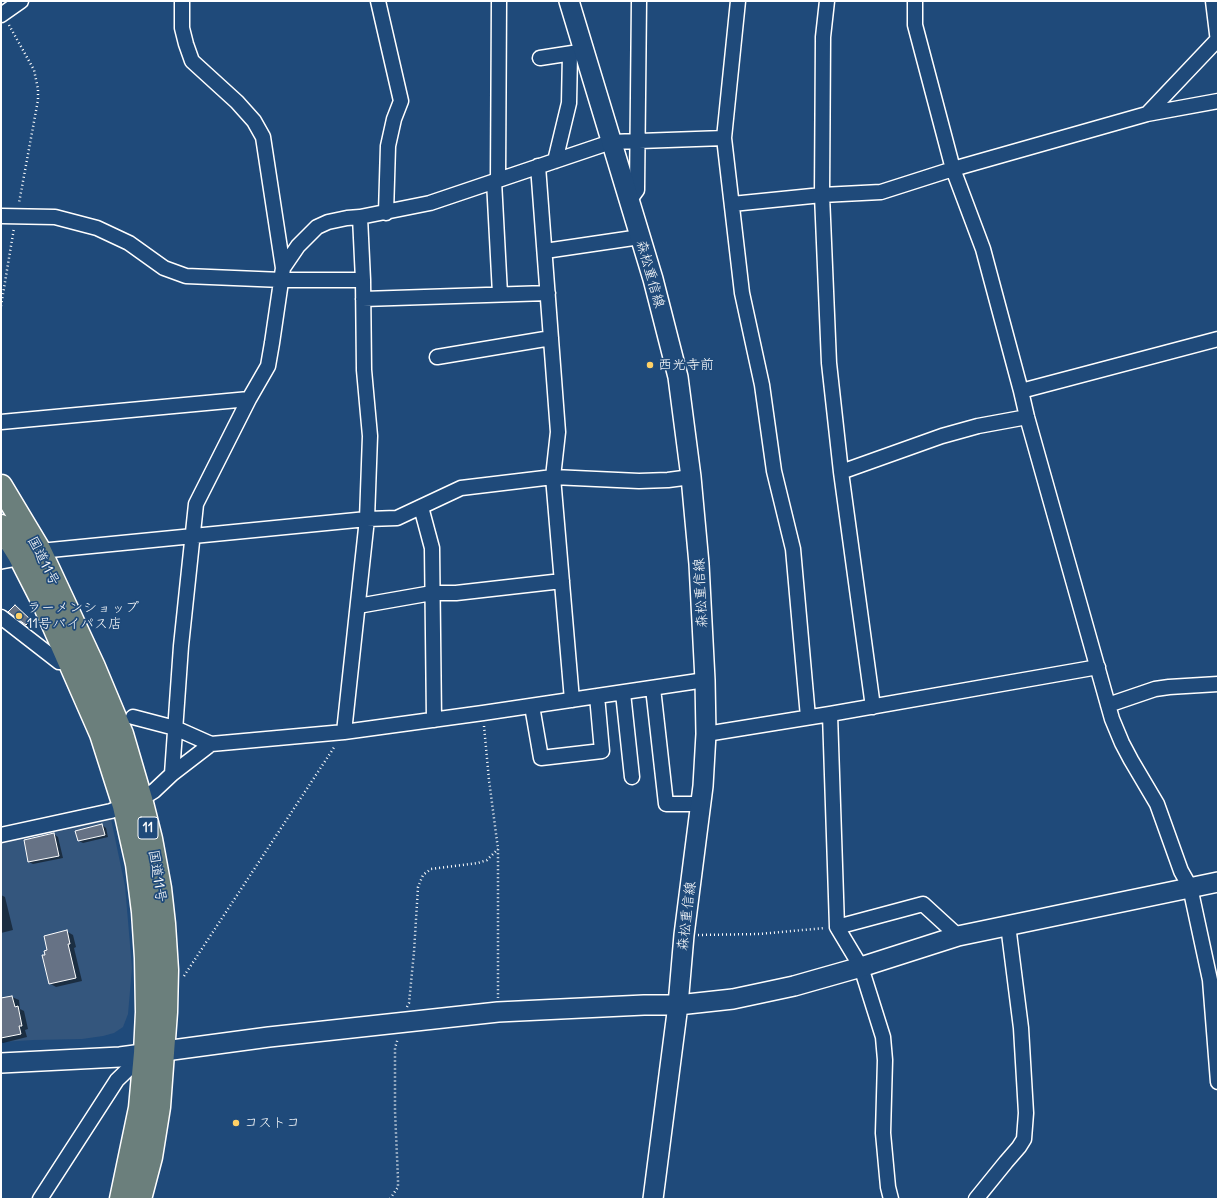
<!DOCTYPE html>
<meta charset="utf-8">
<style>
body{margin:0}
#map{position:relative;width:1219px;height:1200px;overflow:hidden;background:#1f4a7a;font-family:Delius,sans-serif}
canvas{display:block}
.frame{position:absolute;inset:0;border:2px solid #fff;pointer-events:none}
</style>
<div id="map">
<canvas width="1219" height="1200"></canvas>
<div class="frame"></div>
</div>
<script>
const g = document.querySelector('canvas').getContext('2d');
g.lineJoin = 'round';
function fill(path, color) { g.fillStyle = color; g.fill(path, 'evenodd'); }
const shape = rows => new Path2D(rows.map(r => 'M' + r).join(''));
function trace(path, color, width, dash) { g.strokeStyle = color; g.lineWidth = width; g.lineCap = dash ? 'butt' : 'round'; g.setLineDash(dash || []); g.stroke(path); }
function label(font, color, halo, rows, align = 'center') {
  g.font = font + ' Delius,"Klee One",sans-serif'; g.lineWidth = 3.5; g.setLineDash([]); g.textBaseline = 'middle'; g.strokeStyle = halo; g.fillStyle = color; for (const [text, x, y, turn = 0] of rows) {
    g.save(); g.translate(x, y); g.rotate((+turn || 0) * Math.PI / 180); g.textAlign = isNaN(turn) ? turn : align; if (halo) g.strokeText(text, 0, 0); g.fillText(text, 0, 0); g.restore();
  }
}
fill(shape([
 [111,819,125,886,132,968,128,1014,123,1027,114,1033,103,1036,82,1039,33,1040,1,1042,1,841,67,826]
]), '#34567d');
fill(shape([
 [15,606,34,622,30,627,26,625],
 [102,825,106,828,108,837,83,843,79,841],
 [54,834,58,837,63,858,33,864,29,862],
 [1,895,5,897,13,930,1,933],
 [66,931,73,935,76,947,74,948,82,981,56,987,49,983,46,956,48,951],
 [12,997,19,1000,20,1009,24,1011,28,1029,25,1030,27,1037,3,1043,1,1042,1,999]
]), '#0007');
const building = shape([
 [15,605,31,620,26,625,8,612,15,605],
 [102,824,105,835,78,841,75,831,102,824],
 [54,833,59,856,28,862,24,840,54,833],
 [67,930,70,944,68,944,76,978,49,984,42,955,45,955,44,951,47,950,44,936,67,930],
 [12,996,15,1007,18,1006,22,1026,19,1026,21,1034,1,1038,1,998,12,996]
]);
fill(building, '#667285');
trace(building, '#fff', 1);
const street = shape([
 [378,1,401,101,394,119,388,146,386,213],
 [738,1,724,138,742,293,762,385,774,471,793,549,808,717],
 [827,1,823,37,822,195,829,363,841,472,873,707],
 [915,1,915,25,953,169,983,249,1021,391,1027,417,1112,719,1122,743,1131,760,1157,804,1181,871,1190,887,1210,980,1218,1082],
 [1213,1,1218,42],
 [1,15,21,1],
 [540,58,579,52],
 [1147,114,1218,101],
 [555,161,569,103,570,54],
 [538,166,558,432,553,477,572,700],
 [498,180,499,1],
 [494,181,500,294],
 [629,201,637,190,639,1],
 [732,204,822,195,881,192,953,169,1147,114,1218,39],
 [1,216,55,217,97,228,129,243,164,268,186,276,282,280,363,280],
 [545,251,640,237],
 [283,268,298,246,317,227,328,222,347,218,360,217],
 [363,299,548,293],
 [437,357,551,338],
 [1021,391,1218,339],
 [1,422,249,399],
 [841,472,942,436,978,426,1027,417],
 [421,507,432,548,434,720],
 [40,551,367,519,397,518,461,488,553,477,639,481,668,480,691,477],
 [358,606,432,593,456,593,562,581],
 [1,617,59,662,68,658],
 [653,688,666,804,701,804],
 [623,693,632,777],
 [1108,705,1155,689,1169,687,1218,684],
 [532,706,541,758,602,751,597,696],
 [830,714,837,927,861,967,883,1037,885,1060,883,1133,888,1187,891,1199],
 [133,717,175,728,211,744],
 [344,732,367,519,370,436,364,370,363,280,360,217,430,203,611,142,724,138],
 [706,734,830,714,1098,667],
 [172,774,181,646,196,504,249,399,268,366,272,343,283,268,263,137,254,121,237,102,192,61,186,44,182,28,182,1],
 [1,835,111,811,124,806,141,799,154,791,172,774,211,744,344,732,483,713,705,680],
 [837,927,923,904,958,936],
 [40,1199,117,1080,145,1053],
 [976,1199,1006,1162,1019,1147,1024,1139,1026,1113,1021,1028,1008,925]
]);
const secondary = shape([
 [569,1,653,279,678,377,691,477,699,564,705,680,706,734,703,786,684,935,678,1005,653,1199],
 [1,559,33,553],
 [1,1063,120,1057,269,1037,498,1012,644,1005,678,1005,733,999,794,986,861,967,958,936,1218,882]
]);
const highway = shape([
 [1,486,40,551,94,667,122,734,141,799,151,839,160,888,164,924,167,970,166,1012,159,1107,151,1157,140,1199],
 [1,526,19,555,44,604,101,734,124,806,137,864,143,912,146,958,147,1012,145,1053,140,1108,121,1199]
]);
trace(street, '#fff', 17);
trace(secondary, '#fff', 22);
trace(highway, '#fff', 25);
trace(shape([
 [9,25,34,70,38,89,38,100,19,203],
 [1,306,14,228],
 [484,726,489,780,498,849,498,998],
 [698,935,759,934,825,928],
 [184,976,335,746],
 [407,1007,409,1003,414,952,418,887,423,875,431,869,478,863,487,860,498,849],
 [390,1199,398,1187,398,1179,395,1111,395,1048,398,1038]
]), '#fff', 2.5, [1, 3]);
trace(street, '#1f4a7a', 14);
trace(secondary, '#1f4a7a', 19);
trace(highway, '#6b7f7c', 22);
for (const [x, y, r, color] of [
 [650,365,4,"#ffd166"],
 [19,616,4,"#ffd166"],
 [236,1123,4,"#ffd166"]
]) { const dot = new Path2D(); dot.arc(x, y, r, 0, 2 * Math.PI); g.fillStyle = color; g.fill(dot); trace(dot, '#1f4a7a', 1.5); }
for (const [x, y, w] of [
 [148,828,20]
]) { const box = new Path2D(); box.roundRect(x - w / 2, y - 11, w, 22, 3); g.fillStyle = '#1f4a7a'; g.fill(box); trace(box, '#fff', 1); }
label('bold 13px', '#fff', null, [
 ["11",148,828]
]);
label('14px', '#fff', '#1f4a7a', [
 ["森松重信線",650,274,74],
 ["国道11号",43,561,63],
 ["森松重信線",701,593,-93],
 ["国道11号",157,876,81],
 ["森松重信線",687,916,-83]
]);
label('14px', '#fff', '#1f4a7a', [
 ["西光寺前",658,365],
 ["ラーメンショップ",27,608],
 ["11号バイパス店",27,624],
 ["コストコ",244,1123]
], 'left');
</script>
